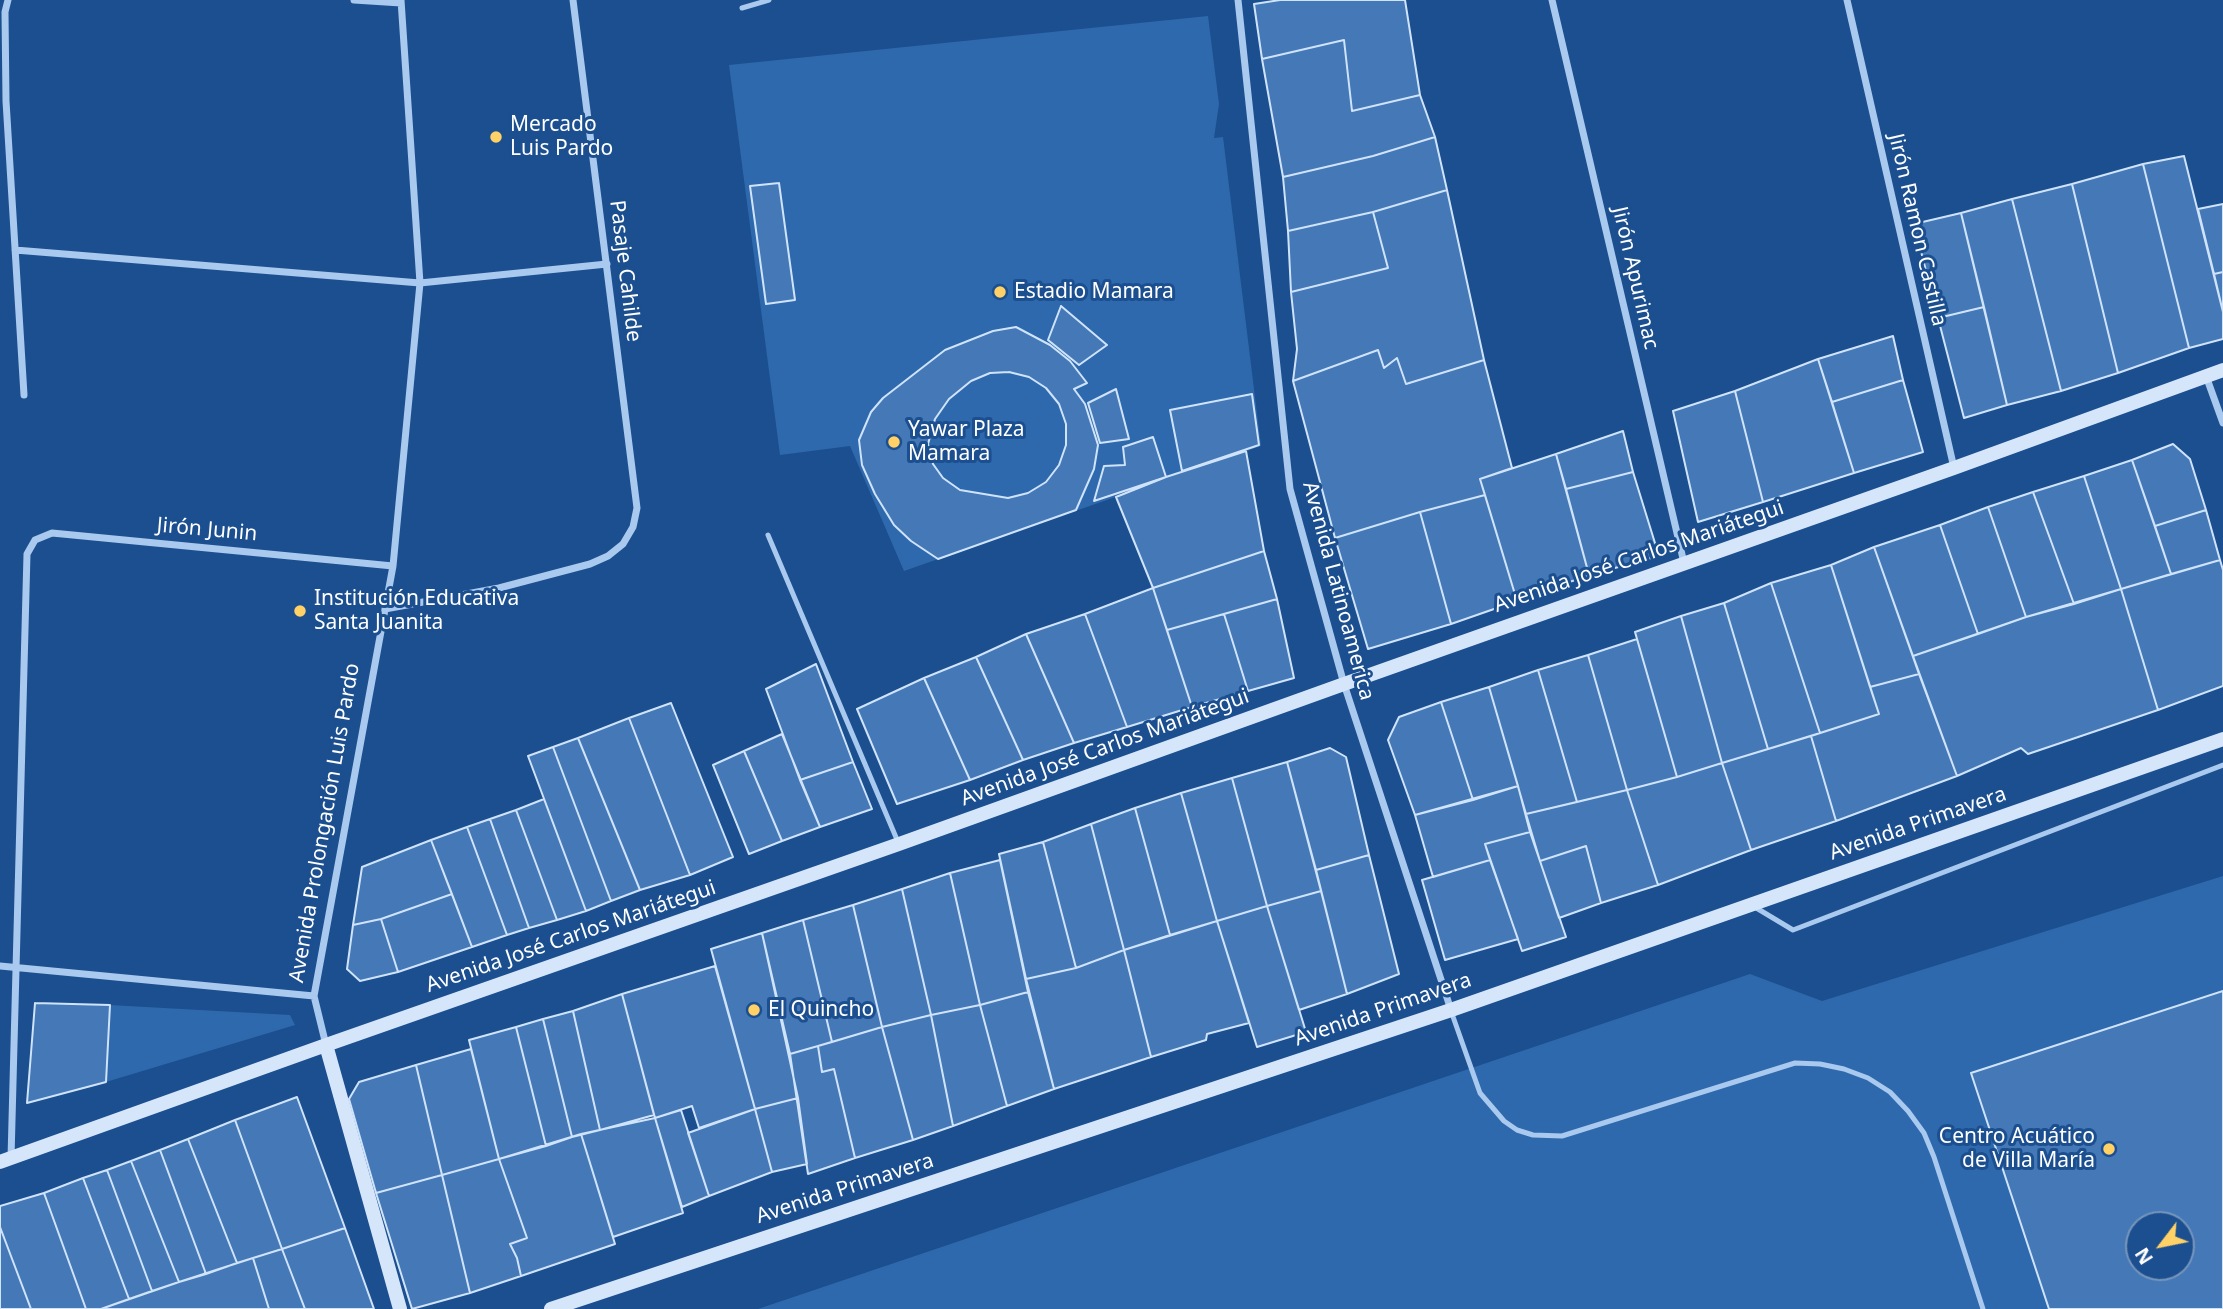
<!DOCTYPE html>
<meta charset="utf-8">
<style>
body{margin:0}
#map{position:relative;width:2223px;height:1309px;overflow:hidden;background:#1b4f8f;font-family:"Noto Sans",sans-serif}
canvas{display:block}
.north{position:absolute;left:2125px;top:1211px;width:70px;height:70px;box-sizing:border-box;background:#1b4f8f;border:2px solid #7695bc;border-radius:50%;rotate:238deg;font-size:19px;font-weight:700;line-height:28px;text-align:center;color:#fff}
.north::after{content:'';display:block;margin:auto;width:24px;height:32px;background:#ffd166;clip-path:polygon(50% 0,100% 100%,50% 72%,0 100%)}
</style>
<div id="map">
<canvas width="2223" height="1309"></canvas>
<div class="north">N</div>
</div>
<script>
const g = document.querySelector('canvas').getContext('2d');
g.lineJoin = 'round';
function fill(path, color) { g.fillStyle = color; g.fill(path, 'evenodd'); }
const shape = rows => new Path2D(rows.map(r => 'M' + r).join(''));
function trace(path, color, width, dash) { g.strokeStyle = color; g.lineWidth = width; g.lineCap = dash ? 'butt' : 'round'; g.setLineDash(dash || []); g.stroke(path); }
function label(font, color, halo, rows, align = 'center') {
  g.font = font + ' "Noto Sans",sans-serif'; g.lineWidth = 6; g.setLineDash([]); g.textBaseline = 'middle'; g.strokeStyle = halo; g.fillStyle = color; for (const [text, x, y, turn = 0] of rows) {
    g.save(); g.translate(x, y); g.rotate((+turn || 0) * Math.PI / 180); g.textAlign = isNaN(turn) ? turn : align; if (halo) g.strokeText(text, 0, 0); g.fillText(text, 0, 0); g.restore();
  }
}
fill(shape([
 [1208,16,1219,104,1214,138,1223,137,1261,446,904,571,850,446,780,455,729,65],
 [2223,876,2223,1309,758,1309,1750,974,1822,1001],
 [2139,1225,2181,1225,2181,1267,2139,1267],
 [110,1005,290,1015,295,1025,106,1082]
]), '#2e69ad');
const building = shape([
 [1280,0,1405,0,1420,95,1352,111,1344,40,1262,59,1254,4,1280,0],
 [1344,40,1352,111,1420,95,1435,137,1373,156,1283,177,1262,59,1344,40],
 [1435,137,1447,190,1373,212,1288,231,1283,177,1373,156,1435,137],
 [2184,156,2223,312,2223,339,2189,348,2143,164,2184,156],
 [2143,164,2189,348,2118,373,2072,184,2143,164],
 [779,183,795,300,766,304,750,186,779,183],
 [2072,184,2118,373,2061,391,2012,199,2072,184],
 [1447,190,1484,360,1406,384,1397,358,1384,368,1378,350,1293,381,1297,349,1291,292,1388,268,1373,212,1447,190],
 [2012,199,2061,391,2007,405,1961,213,2012,199],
 [2223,204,2223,272,2214,274,2198,209,2223,204],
 [1373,212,1388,268,1291,292,1288,231,1373,212],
 [1961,213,1984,307,1938,318,1914,224,1961,213],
 [2223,272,2223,312,2214,274,2223,272],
 [1061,306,1107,345,1079,365,1048,340,1061,306],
 [1984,307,2007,405,1964,418,1938,318,1984,307],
 [1016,327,1050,345,1070,361,1087,383,1074,389,1085,404,1098,445,1094,469,1076,510,938,559,911,541,894,525,875,494,862,465,859,440,871,412,883,398,945,350,993,331,1016,327],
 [1009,372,1029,377,1046,388,1059,404,1066,424,1066,445,1059,465,1046,482,1028,493,1008,498,960,490,943,478,933,464,928,444,935,419,949,399,971,381,990,373,1009,372],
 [1893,336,1903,380,1832,402,1818,359,1893,336],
 [1378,350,1384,368,1397,358,1406,384,1484,360,1512,468,1480,479,1485,495,1420,512,1335,538,1293,381,1378,350],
 [1818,359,1854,473,1763,502,1735,391,1818,359],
 [1903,380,1923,452,1854,473,1832,402,1903,380],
 [1116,389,1129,439,1100,443,1088,403,1116,389],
 [1735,391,1763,502,1698,522,1673,411,1735,391],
 [1252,394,1259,445,1182,471,1170,410,1252,394],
 [1623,431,1633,472,1566,489,1556,454,1623,431],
 [1153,437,1166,477,1094,501,1104,466,1125,465,1123,447,1153,437],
 [2173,444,2190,459,2206,510,2155,526,2132,460,2173,444],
 [1246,451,1264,551,1153,588,1116,497,1166,477,1246,451],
 [1556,454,1589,575,1517,601,1480,479,1556,454],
 [2132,460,2171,574,2121,589,2084,476,2132,460],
 [1633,472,1659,556,1589,575,1566,489,1633,472],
 [2084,476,2121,589,2074,604,2033,492,2084,476],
 [2033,492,2074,604,2026,617,1988,507,2033,492],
 [1485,495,1517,601,1451,624,1420,512,1485,495],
 [1988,507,2026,617,1978,634,1940,525,1988,507],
 [2206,510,2220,560,2171,574,2155,526,2206,510],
 [1420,512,1451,624,1368,649,1335,538,1420,512],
 [1940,525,1978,634,1913,656,1874,547,1940,525],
 [1874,547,1919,674,1870,687,1831,565,1874,547],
 [1264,551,1277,599,1167,630,1153,588,1264,551],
 [2220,560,2223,570,2223,686,2158,710,2121,589,2220,560],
 [1831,565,1879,714,1820,733,1771,583,1831,565],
 [1771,583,1820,733,1768,749,1724,603,1771,583],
 [1153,588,1192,707,1127,727,1085,614,1153,588],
 [2121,589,2158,710,2028,754,2021,748,1957,776,1913,656,2026,617,2121,589],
 [1277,599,1294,678,1248,691,1224,614,1277,599],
 [1724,603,1768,749,1722,763,1681,616,1724,603],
 [1085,614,1127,727,1074,743,1026,634,1085,614],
 [1224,614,1248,691,1192,707,1167,630,1224,614],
 [1681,616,1722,763,1677,777,1635,632,1681,616],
 [1026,634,1074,743,1023,760,976,657,1026,634],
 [1637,639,1677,777,1627,790,1588,655,1637,639],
 [1588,655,1627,790,1577,802,1538,670,1588,655],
 [976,657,1023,760,970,780,924,678,976,657],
 [816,664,853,762,800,780,766,689,816,664],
 [1538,670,1577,802,1526,814,1489,687,1538,670],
 [1919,674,1957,776,1836,821,1811,736,1879,714,1870,687,1919,674],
 [924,678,970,780,897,804,857,709,924,678],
 [1489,687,1518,786,1473,800,1441,702,1489,687],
 [1441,702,1473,800,1415,815,1388,740,1399,717,1441,702],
 [671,703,733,857,690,875,629,718,671,703],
 [629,718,690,875,640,890,578,738,629,718],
 [782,734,820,827,782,841,744,751,782,734],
 [1811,736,1836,821,1751,850,1722,763,1811,736],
 [578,738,640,890,611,901,553,747,578,738],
 [553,747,611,901,586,911,528,756,553,747],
 [1330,748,1346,757,1369,855,1316,870,1287,762,1330,748],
 [744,751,782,841,749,854,713,765,744,751],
 [853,762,872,809,820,827,800,780,853,762],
 [1287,762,1321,891,1267,906,1232,778,1287,762],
 [1722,763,1751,850,1658,885,1627,790,1677,777,1722,763],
 [1232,778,1267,906,1217,921,1181,793,1232,778],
 [1518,786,1530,832,1485,844,1490,860,1433,877,1415,815,1518,786],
 [1627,790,1658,885,1601,903,1586,846,1540,861,1526,814,1627,790],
 [1181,793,1217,921,1170,935,1135,808,1181,793],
 [544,799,586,911,557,920,516,810,544,799],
 [1135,808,1170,935,1124,950,1091,824,1135,808],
 [516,810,557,920,529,928,490,819,516,810],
 [490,819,529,928,507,935,467,827,490,819],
 [1091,824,1124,950,1076,968,1043,842,1091,824],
 [467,827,507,935,472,947,431,840,467,827],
 [1530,832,1566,937,1522,951,1485,844,1530,832],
 [431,840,452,894,381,919,353,925,362,867,431,840],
 [1043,842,1076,968,1026,979,999,854,1043,842],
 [1586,846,1601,903,1559,918,1540,861,1586,846],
 [1369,855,1399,974,1347,994,1316,870,1369,855],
 [1000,860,1028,992,980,1005,950,873,1000,860],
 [1490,860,1518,939,1445,960,1422,880,1490,860],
 [950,873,980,1005,931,1015,902,889,950,873],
 [902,889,931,1015,882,1027,853,905,902,889],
 [1321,891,1347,994,1299,1010,1267,906,1321,891],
 [452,894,472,947,398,972,381,919,452,894],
 [853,905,882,1027,832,1042,803,920,853,905],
 [1267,906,1306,1032,1257,1047,1217,921,1267,906],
 [381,919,398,972,360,981,347,969,353,925,381,919],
 [803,920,832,1042,790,1054,762,933,803,920],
 [1217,921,1249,1023,1207,1034,1206,1040,1151,1057,1124,950,1217,921],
 [762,933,798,1098,755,1109,711,949,762,933],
 [1124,950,1151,1057,1054,1089,1026,979,1076,968,1124,950],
 [715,966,755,1109,699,1128,692,1106,655,1118,622,994,715,966],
 [2223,991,2223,1309,2049,1309,1971,1073,2223,991],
 [2139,1225,2181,1225,2181,1267,2139,1267,2139,1225],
 [1028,992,1054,1089,1007,1106,980,1005,1028,992],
 [622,994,654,1115,600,1130,573,1011,622,994],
 [35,1003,110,1005,106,1082,27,1103,35,1003],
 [980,1005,1007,1106,953,1126,931,1015,980,1005],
 [573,1011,600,1130,572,1137,543,1019,573,1011],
 [931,1015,953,1126,913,1140,882,1027,931,1015],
 [543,1019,572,1137,546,1146,516,1027,543,1019],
 [516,1027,546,1146,499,1159,469,1040,516,1027],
 [882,1027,913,1140,855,1158,834,1069,822,1072,818,1046,882,1027],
 [818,1046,822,1072,834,1069,855,1158,808,1174,790,1054,818,1046],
 [471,1049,499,1159,442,1175,416,1065,471,1049],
 [416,1065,442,1175,376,1193,349,1099,359,1082,416,1065],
 [297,1097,345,1228,282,1249,235,1120,297,1097],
 [798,1098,807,1164,772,1172,755,1109,798,1098],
 [755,1109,772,1172,709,1196,688,1133,755,1109],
 [681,1110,709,1196,682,1207,655,1118,681,1110],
 [655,1118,683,1213,613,1237,581,1134,655,1118],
 [235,1120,282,1249,237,1263,188,1139,235,1120],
 [581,1134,615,1244,521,1276,517,1258,510,1244,527,1238,499,1159,581,1134],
 [188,1139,237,1263,206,1274,160,1150,188,1139],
 [160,1150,206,1274,179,1282,131,1161,160,1150],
 [499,1159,527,1238,510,1244,517,1258,521,1276,470,1293,442,1175,499,1159],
 [131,1161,179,1282,152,1291,107,1170,131,1161],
 [107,1170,152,1291,129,1299,83,1178,107,1170],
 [442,1175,470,1293,412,1309,376,1193,442,1175],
 [83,1178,129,1299,101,1309,86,1309,44,1193,83,1178],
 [44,1193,86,1309,31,1309,0,1227,0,1206,44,1193],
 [0,1227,31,1309,0,1309,0,1227],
 [345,1228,374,1309,305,1309,282,1249,345,1228],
 [282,1249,305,1309,269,1309,253,1258,282,1249],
 [253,1258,269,1309,101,1309,179,1282,253,1258]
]);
fill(building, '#4478b7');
trace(building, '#cfe3fa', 2);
trace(shape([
 [742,8,769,0],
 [768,535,898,842],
 [1753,906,1793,930,2223,765],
 [1451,1011,1480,1093,1504,1121,1517,1130,1533,1135,1562,1136,1795,1063,1820,1064,1844,1069,1868,1078,1890,1092,1908,1111,1924,1133,1934,1157,1983,1309]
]), '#a9c9ee', 5);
trace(shape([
 [8,0,5,12,6,101,24,395],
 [354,0,401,3],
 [1238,0,1290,489,1344,684,1451,1010],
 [1552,0,1684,563],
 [1847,0,1954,468],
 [15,250,420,283,607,264],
 [2206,376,2223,423],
 [385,609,499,588,590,564,608,556,623,544,633,527,637,508,573,0],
 [0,966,314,996],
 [326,1045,314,996,393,566,420,283,401,0],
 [11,1158,27,554,35,540,52,533,393,566]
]), '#a9c9ee', 7);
trace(shape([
 [326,1045,400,1309],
 [0,1162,326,1045,899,844,1344,684,1954,468,2223,370],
 [551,1309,1451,1010,2223,739]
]), '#d6e6fa', 14);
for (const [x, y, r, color] of [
 [496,137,7,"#ffd166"],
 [1000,292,7,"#ffd166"],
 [894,442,7,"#ffd166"],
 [300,611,7,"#ffd166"],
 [754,1010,7,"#ffd166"],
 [2109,1149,7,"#ffd166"]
]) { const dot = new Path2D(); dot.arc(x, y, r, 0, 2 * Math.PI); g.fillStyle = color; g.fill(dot); trace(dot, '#1b4f8f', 2.5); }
label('21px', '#fff', '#1b4f8f', [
 ["Mercado",510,125],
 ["Luis Pardo",510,149],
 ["Estadio Mamara",1014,292],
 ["Yawar Plaza",908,430],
 ["Mamara",908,454],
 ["Institución Educativa",314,599],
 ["Santa Juanita",314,623],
 ["El Quincho",768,1010],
 ["Centro Acuático",2095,1137,"right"],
 ["de Villa María",2095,1161,"right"]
], 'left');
label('21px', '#fff', '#1b4f8f', [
 ["Jirón Ramon Castilla",1917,230,77],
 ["Pasaje Cahilde",625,271,83],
 ["Jirón Apurimac",1635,278,77],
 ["Jirón Junin",207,530,5],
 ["Avenida José Carlos Mariátegui",1639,557,-19],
 ["Avenida Latinoamerica",1338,591,75],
 ["Avenida José Carlos Mariátegui",1105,748,-20],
 ["Avenida Prolongación Luis Pardo",325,823,-80],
 ["Avenida Primavera",1918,824,-19],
 ["Avenida José Carlos Mariátegui",571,937,-19],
 ["Avenida Primavera",1383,1010,-19],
 ["Avenida Primavera",845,1189,-18]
]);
</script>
